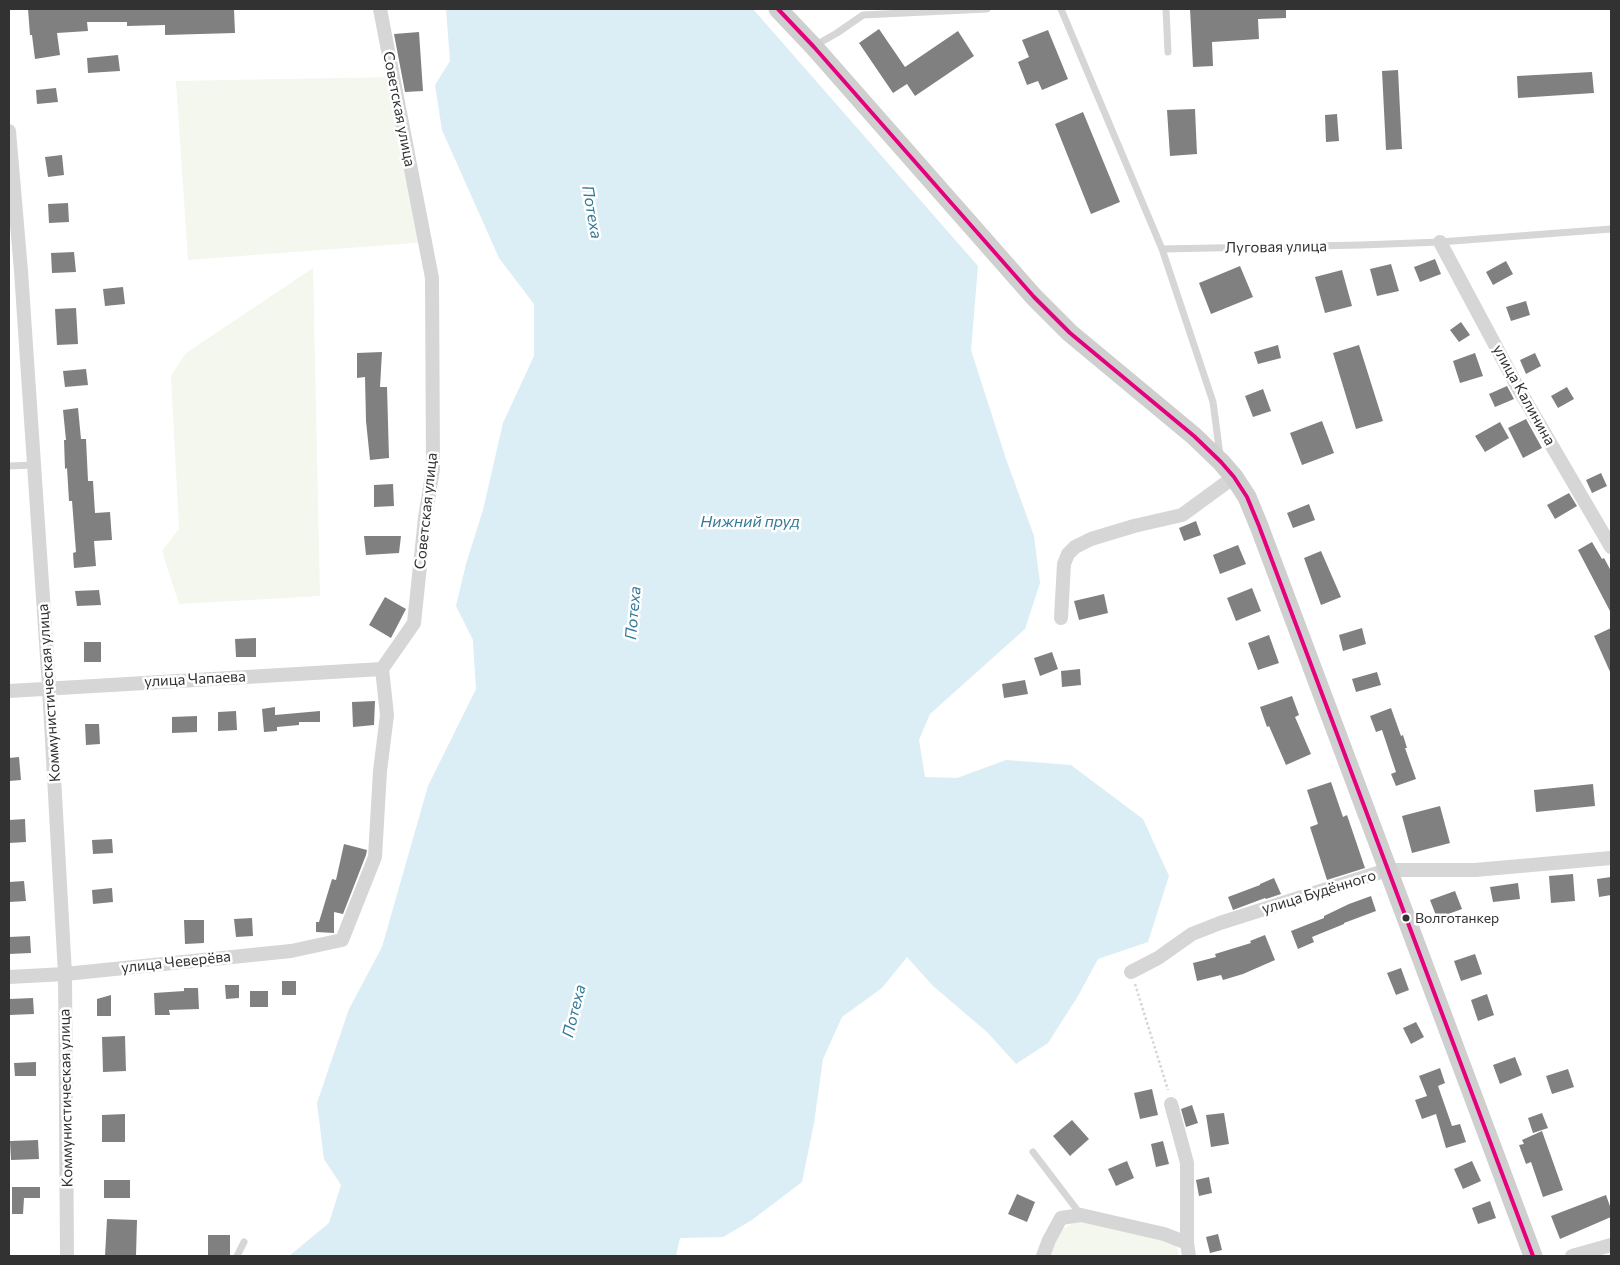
<!DOCTYPE html>
<meta charset="utf-8">
<style>
body{margin:0}
#map{position:relative;width:1620px;height:1265px;overflow:hidden;background:#fff;font-family:Commissioner,sans-serif}
canvas{display:block}
.frame{position:absolute;inset:0;border:10px solid #323232;pointer-events:none}
</style>
<div id="map">
<canvas width="1620" height="1265"></canvas>
<div class="frame"></div>
</div>
<script>
const g = document.querySelector('canvas').getContext('2d');
g.lineJoin = 'round';
function fill(path, color) { g.fillStyle = color; g.fill(path, 'evenodd'); }
const shape = rows => new Path2D(rows.map(r => 'M' + r).join(''));
function trace(path, color, width, dash) { g.strokeStyle = color; g.lineWidth = width; g.lineCap = dash ? 'butt' : 'round'; g.setLineDash(dash || []); g.stroke(path); }
function label(font, color, halo, rows, align = 'center') {
  g.font = font + ' Commissioner,sans-serif'; g.lineWidth = 5; g.setLineDash([]); g.textBaseline = 'middle'; g.strokeStyle = halo; g.fillStyle = color; for (const [text, x, y, turn = 0] of rows) {
    g.save(); g.translate(x, y); g.rotate((+turn || 0) * Math.PI / 180); g.textAlign = isNaN(turn) ? turn : align; if (halo) g.strokeText(text, 0, 0); g.fillText(text, 0, 0); g.restore();
  }
}
fill(shape([
 [397,77,428,242,188,260,176,81],
 [313,268,320,596,179,604,162,551,179,529,171,376,186,353],
 [1080,1219,1170,1240,1177,1247,1179,1256,1049,1256,1060,1231]
]), '#f3f7ee');
fill(shape([
 [446,9,753,9,978,266,971,350,1006,459,1034,536,1040,583,1025,629,930,714,919,740,925,777,957,778,1006,760,1071,765,1143,819,1169,876,1148,942,1098,959,1078,996,1048,1043,1016,1064,987,1032,933,986,907,957,882,988,842,1017,823,1059,814,1123,802,1182,752,1220,723,1237,680,1238,676,1256,289,1256,329,1223,341,1185,324,1159,317,1103,349,1009,382,947,428,786,476,689,473,640,456,606,466,564,483,510,503,423,534,356,534,304,499,258,442,130,435,85,450,61]
]), '#dbedf5');
fill(shape([
 [28,9,234,9,235,33,165,35,165,25,127,26,127,22,87,22,88,31,57,33,60,55,35,59,32,35,30,35],
 [1190,9,1286,9,1286,18,1258,19,1259,39,1212,42,1213,66,1193,67],
 [879,29,905,67,958,31,974,56,915,96,907,84,893,93,859,43],
 [1048,30,1068,79,1042,90,1038,81,1027,85,1018,62,1029,57,1022,40],
 [419,32,423,91,405,92,394,34],
 [118,55,120,71,88,73,87,58],
 [1398,70,1402,149,1386,150,1382,71],
 [1592,72,1594,93,1518,98,1517,76],
 [56,88,58,102,37,104,36,90],
 [1195,109,1197,154,1170,156,1167,110],
 [1083,112,1120,202,1091,214,1055,124],
 [1337,114,1339,141,1326,142,1325,115],
 [62,155,64,175,48,177,45,157],
 [68,203,69,222,49,223,48,204],
 [74,252,76,272,52,273,51,253],
 [1435,259,1441,274,1420,282,1414,267],
 [1506,261,1513,274,1493,285,1486,272],
 [1391,264,1399,291,1377,296,1370,269],
 [1240,266,1253,297,1211,314,1199,283],
 [1342,270,1352,306,1325,313,1315,277],
 [123,287,125,304,105,306,103,289],
 [1526,301,1530,315,1511,321,1506,307],
 [76,308,78,344,57,345,55,309],
 [1461,322,1470,335,1459,342,1450,330],
 [1278,345,1281,358,1258,364,1254,352],
 [1359,345,1383,421,1356,429,1333,353],
 [382,352,380,387,387,387,389,458,370,460,366,421,365,377,357,378,357,353],
 [1475,353,1483,376,1460,383,1453,361],
 [1535,353,1541,366,1526,374,1520,360],
 [86,369,88,385,65,387,63,371],
 [1507,386,1514,399,1495,407,1489,394],
 [1567,387,1574,399,1558,408,1551,396],
 [1263,389,1271,411,1253,417,1245,396],
 [78,408,81,439,86,439,88,481,93,481,95,513,110,512,112,540,94,541,96,566,74,568,73,553,76,552,72,501,69,501,67,468,65,469,64,440,66,440,63,410],
 [1526,419,1542,448,1523,458,1508,428],
 [1322,421,1334,453,1302,465,1290,433],
 [1500,422,1509,438,1485,452,1475,436],
 [1601,473,1607,486,1592,493,1586,480],
 [393,484,394,506,374,507,374,485],
 [1569,493,1577,506,1555,519,1547,505],
 [1309,504,1315,520,1293,528,1287,513],
 [1196,521,1201,535,1184,541,1179,528],
 [364,536,401,536,399,553,366,555],
 [1592,542,1602,559,1604,558,1611,571,1611,613,1578,550],
 [1238,545,1246,564,1220,574,1213,555],
 [1321,551,1341,597,1321,605,1304,558],
 [1252,588,1261,611,1236,621,1227,598],
 [99,590,101,605,77,606,75,591],
 [1104,594,1108,613,1079,620,1074,601],
 [385,597,406,609,391,638,369,625],
 [1362,628,1366,644,1343,651,1339,635],
 [1611,628,1611,674,1594,636],
 [1269,635,1279,663,1258,670,1248,643],
 [256,638,256,657,236,657,235,639],
 [84,642,101,642,101,662,84,662],
 [1052,652,1058,669,1040,676,1034,658],
 [1080,669,1081,685,1062,687,1061,671],
 [1377,672,1381,685,1356,692,1352,679],
 [1025,680,1028,694,1004,698,1002,684],
 [1292,696,1299,715,1295,717,1311,754,1286,765,1269,726,1267,727,1260,707],
 [375,701,374,725,353,727,352,702],
 [275,707,275,715,320,711,320,722,299,722,299,725,277,727,277,731,264,732,262,709],
 [1391,708,1401,736,1403,735,1407,748,1405,748,1416,779,1396,786,1391,774,1396,772,1382,730,1376,732,1370,716],
 [236,711,237,730,218,731,218,712],
 [197,716,197,732,172,733,172,717],
 [85,724,99,724,100,744,86,745],
 [19,757,21,780,9,781,9,758],
 [1331,782,1343,817,1347,815,1365,868,1327,880,1310,827,1318,824,1307,790],
 [1593,784,1595,806,1536,812,1534,790],
 [1440,806,1450,843,1412,853,1402,816],
 [25,819,26,842,9,843,9,820],
 [112,839,113,853,93,854,92,840],
 [344,844,367,850,366,855,343,914,334,912,334,933,316,932,316,922,319,922,332,879,336,880],
 [1573,874,1575,901,1551,903,1549,876],
 [1611,877,1611,895,1599,897,1597,879],
 [1274,878,1281,894,1266,899,1265,898,1233,910,1228,897,1260,885,1260,884],
 [24,881,26,901,9,902,9,882],
 [1518,883,1520,899,1493,902,1490,887],
 [112,888,113,902,93,904,92,890],
 [1455,891,1462,909,1437,918,1430,900],
 [1371,896,1376,911,1344,923,1344,924,1312,937,1314,942,1298,949,1291,931,1324,918,1324,916,1349,904],
 [252,918,253,936,236,937,234,919],
 [184,920,204,920,204,943,185,944],
 [1265,935,1275,960,1243,974,1223,980,1221,975,1197,981,1193,963,1216,957,1215,954,1251,943,1250,941],
 [30,936,31,953,9,954,9,937],
 [1475,954,1482,974,1461,981,1454,961],
 [1401,968,1409,990,1396,995,1387,973],
 [282,981,296,981,296,995,282,995],
 [225,985,239,985,239,998,226,999],
 [184,988,198,988,199,1009,169,1010,170,1015,155,1015,154,993,184,991],
 [250,991,268,991,268,1007,250,1007],
 [1487,994,1494,1015,1478,1021,1471,1000],
 [111,995,111,1016,97,1016,97,999],
 [33,998,34,1014,10,1015,9,999],
 [1416,1022,1424,1037,1411,1044,1403,1028],
 [125,1036,126,1071,103,1072,102,1037],
 [1515,1057,1522,1075,1500,1084,1493,1065],
 [36,1062,36,1076,15,1076,14,1063],
 [1440,1068,1445,1083,1438,1086,1452,1126,1460,1124,1466,1142,1446,1148,1436,1114,1422,1119,1415,1100,1427,1096,1419,1076],
 [1568,1069,1574,1087,1552,1094,1546,1076],
 [1152,1089,1158,1115,1140,1119,1134,1093],
 [1192,1105,1198,1123,1186,1127,1181,1109],
 [1224,1113,1229,1144,1211,1147,1206,1115],
 [1542,1113,1548,1128,1533,1133,1528,1118],
 [125,1114,125,1142,102,1142,102,1115],
 [1072,1120,1089,1139,1070,1156,1053,1136],
 [1542,1131,1563,1190,1543,1197,1531,1162,1526,1164,1519,1145,1524,1144,1522,1140],
 [38,1140,39,1159,11,1160,10,1141],
 [1163,1141,1169,1164,1156,1167,1151,1144],
 [1127,1161,1134,1178,1116,1186,1108,1169],
 [1472,1161,1481,1181,1463,1189,1454,1169],
 [1209,1177,1212,1193,1199,1196,1196,1180],
 [104,1180,130,1180,130,1198,104,1198],
 [12,1187,40,1187,40,1198,24,1198,23,1214,12,1214],
 [1017,1194,1035,1202,1027,1222,1008,1214],
 [1606,1195,1611,1209,1611,1217,1560,1239,1551,1216],
 [1490,1201,1496,1218,1478,1224,1472,1208],
 [107,1219,137,1220,136,1256,105,1256],
 [1218,1234,1222,1250,1210,1253,1206,1237],
 [208,1235,230,1235,230,1256,208,1256]
]), '#808080');
trace(shape([
 [1135,984,1168,1090]
]), '#d6d6d6', 2.5, [2.5, 2.5]);
trace(shape([
 [1061,9,1162,249],
 [1166,9,1168,52],
 [814,46,837,33,863,15,987,9],
 [1220,455,1213,402,1162,249,1361,245,1440,242,1611,229],
 [9,466,34,465],
 [1033,1152,1081,1215],
 [237,1256,244,1242]
]), '#d6d6d6', 7);
trace(shape([
 [9,131,21,271,49,687,65,974,67,1256],
 [1440,242,1517,386,1611,547],
 [1061,618,1064,564,1068,554,1075,547,1091,539,1134,526,1182,515,1234,477],
 [9,691,382,669],
 [1131,972,1158,958,1192,934,1220,923,1387,870,1475,870,1611,858],
 [9,977,65,974,291,951,342,940,375,857,380,771,387,715,382,669,414,623,425,518,433,469,432,278,380,9],
 [1171,1104,1187,1163,1187,1243,1189,1256],
 [1043,1256,1049,1240,1061,1218,1081,1215,1164,1234,1187,1243],
 [1572,1256,1611,1245]
]), '#d6d6d6', 14);
trace(shape([
 [778,9,814,47,1034,297,1070,333,1194,436,1221,462,1234,477,1247,497,1259,526,1533,1256]
]), '#cfcfcf', 19);
trace(shape([
 [778,9,814,47,1034,297,1070,333,1194,436,1221,462,1234,477,1247,497,1259,526,1533,1256]
]), '#e5007d', 4);
for (const [x, y, r, color] of [
 [1406,918,4.5,"#323232"]
]) { const dot = new Path2D(); dot.arc(x, y, r, 0, 2 * Math.PI); g.fillStyle = color; g.fill(dot); trace(dot, '#fff', 2); }
label('14px', '#323232', '#fff', [
 ["Волготанкер",1415,918]
], 'left');
label('15px', '#323232', '#fff', [
 ["Советская улица",399,109,79],
 ["Луговая улица",1276,247,-1],
 ["улица Калинина",1524,395,61],
 ["Советская улица",426,511,-84],
 ["улица Чапаева",195,679,-3],
 ["Коммунистическая улица",49,693,-94],
 ["улица Будённого",1319,892,-17],
 ["улица Чеверёва",176,962,-6],
 ["Коммунистическая улица",66,1098,-91]
]);
label('italic 16px', '#357a97', '#fff', [
 ["Потеха",592,212,80],
 ["Нижний пруд",750,522],
 ["Потеха",633,613,-85],
 ["Потеха",574,1011,-76]
]);
</script>
